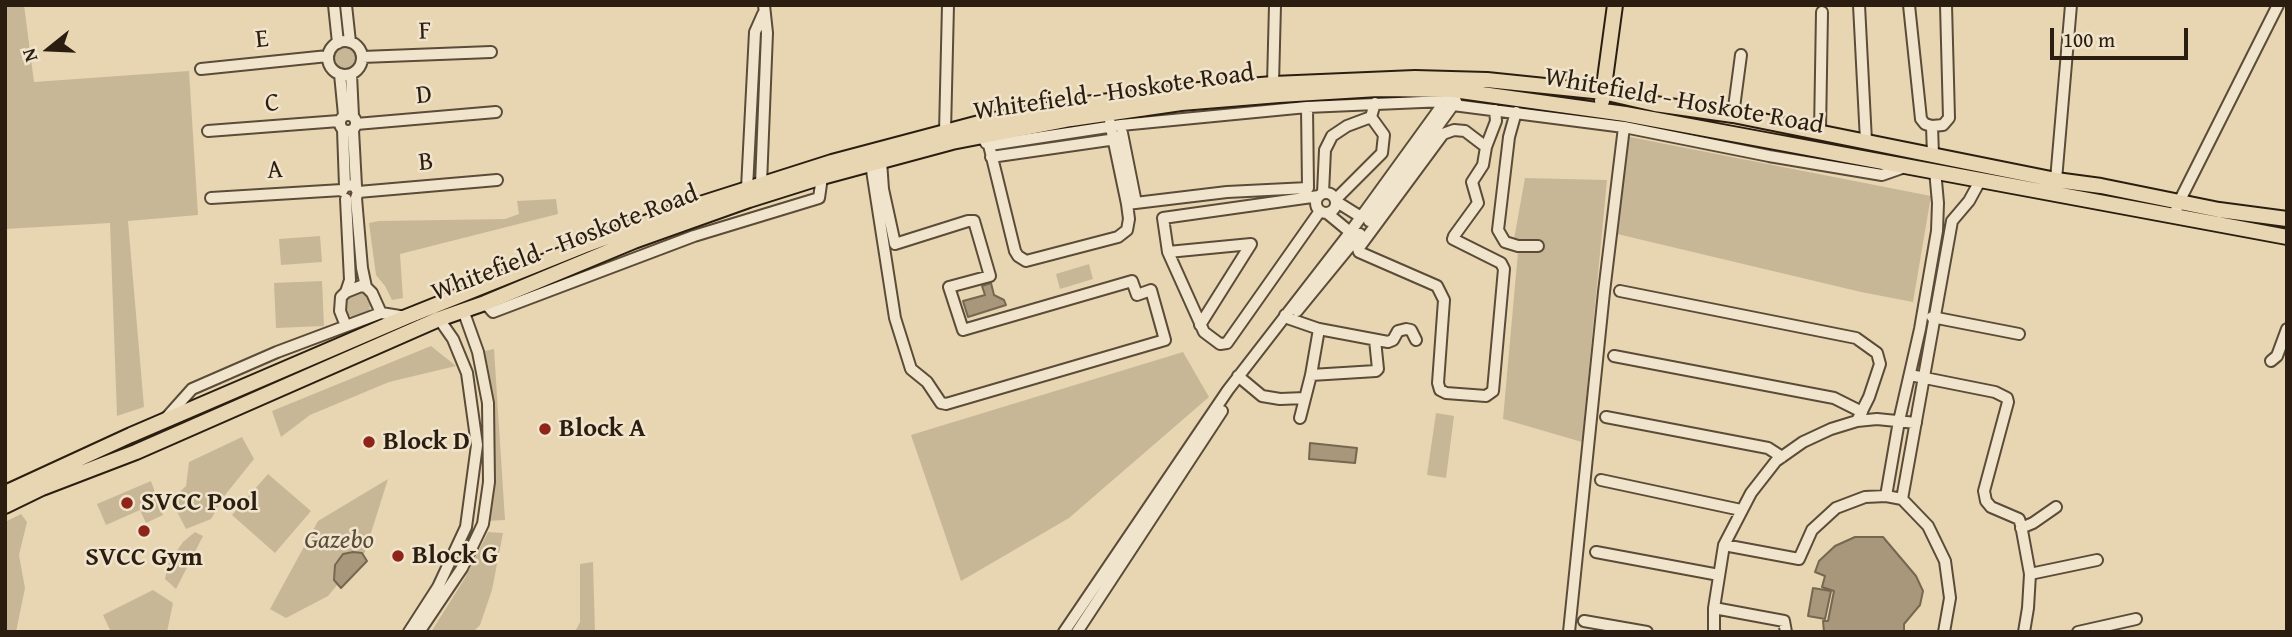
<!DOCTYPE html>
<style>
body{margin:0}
#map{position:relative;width:2292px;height:637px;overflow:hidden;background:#e8d6b2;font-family:"Gentium Book Plus",serif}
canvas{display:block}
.frame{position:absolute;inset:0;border:7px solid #2b1e10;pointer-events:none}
.north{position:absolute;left:14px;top:14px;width:70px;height:70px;-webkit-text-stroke:5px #f0e4cd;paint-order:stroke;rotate:252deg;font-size:19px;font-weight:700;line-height:28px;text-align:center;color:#2b1e10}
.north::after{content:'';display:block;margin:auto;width:24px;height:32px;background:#2b1e10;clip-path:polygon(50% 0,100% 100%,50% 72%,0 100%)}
.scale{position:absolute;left:2050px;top:28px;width:138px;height:32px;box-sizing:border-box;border:4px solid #2b1e10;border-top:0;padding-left:9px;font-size:21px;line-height:24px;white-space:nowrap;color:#2b1e10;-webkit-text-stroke:5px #f0e4cd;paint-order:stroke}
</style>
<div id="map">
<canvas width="2292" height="637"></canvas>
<div class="frame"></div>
<div class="north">N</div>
<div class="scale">100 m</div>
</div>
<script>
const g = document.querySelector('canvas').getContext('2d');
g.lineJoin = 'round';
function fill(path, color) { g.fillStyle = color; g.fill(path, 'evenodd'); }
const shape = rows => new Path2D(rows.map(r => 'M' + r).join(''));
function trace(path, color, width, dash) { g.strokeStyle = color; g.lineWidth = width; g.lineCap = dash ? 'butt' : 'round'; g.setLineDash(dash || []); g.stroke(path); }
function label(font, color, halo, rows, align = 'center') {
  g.font = font + ' "Gentium Book Plus",serif'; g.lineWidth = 5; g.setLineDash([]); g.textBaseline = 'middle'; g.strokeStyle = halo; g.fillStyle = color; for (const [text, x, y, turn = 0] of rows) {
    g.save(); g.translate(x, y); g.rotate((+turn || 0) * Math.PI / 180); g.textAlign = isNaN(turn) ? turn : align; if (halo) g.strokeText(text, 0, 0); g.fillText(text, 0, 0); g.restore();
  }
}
fill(shape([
 [5,5,24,5,34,82,189,71,198,215,128,221,144,407,117,416,110,223,5,229],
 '333 58a12 12 0 1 1 24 0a12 12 0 1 1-24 0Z',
 [1625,136,1931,196,1913,302,1861,292,1613,233],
 [1525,178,1607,180,1582,442,1503,419,1518,252,1512,250],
 [556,199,558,214,400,254,403,298,392,300,385,286,376,275,369,223,379,221,505,219,519,214,517,201],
 [320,236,322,262,281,265,279,239],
 [1089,264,1093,279,1060,289,1056,274],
 [322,281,324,326,276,328,274,283],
 '344 305a13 13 0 1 1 26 0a13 13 0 1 1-26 0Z',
 [431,346,456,366,389,382,310,415,281,437,272,411],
 [494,349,505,520,486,521,491,423,485,351],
 [1183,352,1209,397,1069,518,961,581,911,435],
 [1436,413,1454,416,1446,478,1427,475],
 [242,437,254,459,225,495,211,519,186,529,171,500,186,486,189,462],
 [268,474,311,511,275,553,232,515],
 [388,479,365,552,328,596,286,618,270,609,318,521],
 [151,481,163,515,146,523,140,510,106,525,97,504],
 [21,514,27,522,19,555,25,588,16,632,5,632,5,522],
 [195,532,203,536,176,589,165,579,169,562,183,542],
 [488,532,503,533,492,590,480,625,473,632,431,632,465,578],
 [593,562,595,632,575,632,580,622,580,564],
 [153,590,173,603,167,632,111,632,103,615]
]), '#c8b796');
const water = shape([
 [991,283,994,295,1004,300,1006,305,968,317,963,301,985,295,982,286,991,283],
 [1310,443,1357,448,1355,463,1309,459,1310,443],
 [1855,537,1883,537,1916,576,1923,591,1920,605,1904,624,1904,632,1824,632,1823,621,1828,621,1834,591,1822,587,1825,576,1815,572,1819,561,1835,546,1855,537],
 [353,552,362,553,367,561,341,588,334,580,335,565,343,554,353,552],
 [1813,588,1831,591,1825,619,1808,616,1813,588]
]);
fill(water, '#a8977b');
trace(water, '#766750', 2);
const minor = shape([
 [334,5,338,43],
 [346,5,350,42],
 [1859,5,1866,141],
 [1909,5,1921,119,1925,124,1932,126,1943,125,1949,118,1946,5],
 '328 58a17 17 0 1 1 34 0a17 17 0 1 1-34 0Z',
 [362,57,491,52],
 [201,69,328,56],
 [340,74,344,115],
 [351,74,353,116],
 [1273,84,1275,5],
 [1516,112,1509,137,1498,230,1505,242,1518,246,1538,246],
 '340 123a8 8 0 1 1 16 0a8 8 0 1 1-16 0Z',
 [1733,115,1741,55],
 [356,124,496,112],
 [1932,126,1933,155],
 [353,130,356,186],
 [208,131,339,121],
 [945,132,948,5],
 [1820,132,1822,12],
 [1122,133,1136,203],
 [982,136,986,143,990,145,1121,125,1307,107,1445,101,1453,105,1624,127,1769,156,1882,175,1905,167],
 [989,145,1015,251,1018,256,1026,261,1118,237,1127,230,1129,219,1127,204,1110,123],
 [1486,147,1465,131,1454,130,1443,134,1358,249,1359,252,1437,286,1444,300,1438,383,1440,390,1446,393,1486,396,1493,391,1504,269,1501,263,1453,239,1454,236,1478,203,1472,182,1483,165,1486,147,1496,121,1495,110],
 [991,157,1123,138],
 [871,164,895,318,911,369,927,382,941,403,946,404,1165,340,1151,290,1137,295,1132,281,963,330,949,287,990,276,974,221,968,221,895,244,883,189,881,161],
 [2056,180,2071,5],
 [761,184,767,33,764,5],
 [345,186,354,185,358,192,356,198,362,268,366,287],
 [747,188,755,32,763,14],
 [342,191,345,186,343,130],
 [358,192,497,180],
 '1316 203a10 10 0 1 1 20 0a10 10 0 1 1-20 0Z',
 [1323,193,1325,150,1332,136,1347,126,1371,117,1375,103],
 [1319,196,1163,218,1168,252,1204,332,1220,344,1227,343,1320,211],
 [211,198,342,190],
 [1336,199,1382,153,1384,135,1371,117],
 [1337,202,1361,217],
 [1127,204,1227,192,1308,188,1307,107],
 [1327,213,1350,232],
 [2174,216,2179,202,2278,5],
 [1369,221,1456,101],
 [1168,252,1251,244,1200,325],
 [1620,291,1856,338,1877,353,1880,364,1869,397,1857,421],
 [346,292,350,280,346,199],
 [485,303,493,312,694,236,819,198,822,177],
 [1297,311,1360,234],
 [1285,315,1290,319,1319,329,1388,342,1393,340,1398,331,1406,329,1411,330,1416,340],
 [1932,317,2019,334],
 [346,326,340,311,341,297,346,292,361,286,366,287,372,293,381,313,406,317],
 [1614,356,1834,398,1862,412],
 [2271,361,2277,356,2287,329],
 [1311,375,1376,371,1378,369,1375,340],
 [1910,375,1995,392,2007,398,2008,402,1984,491,1986,501,1991,507,2019,519,2021,525,2030,574,2028,608,2024,632],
 [1238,376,1262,396,1280,399,1305,398],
 [167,417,192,389,277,352,381,313],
 [1606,417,1768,448,1782,457],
 [1300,418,1311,375,1319,329],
 [1601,480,1741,510],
 [1886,496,1899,421,1920,329,1937,231,1938,203,1935,170],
 [1902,499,1952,221,1969,201,1981,179],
 [2021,528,2033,523,2056,507],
 [1724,545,1799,559,1812,530,1836,508,1865,497,1886,496,1902,499,1928,526,1945,561,1950,598,1944,632],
 [1596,552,1719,575],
 [2030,574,2097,560],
 [1714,608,1784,621,1786,632],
 [1584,621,1647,632],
 [409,632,438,587,466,527,477,445,467,373,453,339,439,319],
 [419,632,462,568,483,524,489,482,488,403,478,352,463,310],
 [1064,632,1228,390,1348,235,1448,97],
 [1077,632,1222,411],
 [1569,632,1604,292,1624,127],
 [1714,632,1714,608,1724,545,1751,493,1776,461,1803,442,1831,429,1857,421,1877,419,1916,423],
 [2078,632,2136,619]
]);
const major = shape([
 [1602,101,1615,5],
 [5,493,131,435,406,317,583,246,672,213,832,162,983,122,1069,106,1199,90,1273,84,1415,78,1487,80,1603,92,1655,104,1733,115,2056,180,2101,186,2219,210,2287,219],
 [5,506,42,488,136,452,439,319,485,303,634,241,749,200,822,177,952,142,1071,119,1181,103,1279,95,1378,89,1453,90,1625,114,2287,237]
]);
trace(minor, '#5a4c38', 14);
trace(major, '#2b1e10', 18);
trace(minor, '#f0e4cd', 10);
trace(major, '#e8d6b2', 14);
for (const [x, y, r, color] of [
 [545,429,7,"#8f2418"],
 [369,442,7,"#8f2418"],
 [127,503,7,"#8f2418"],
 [144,531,7,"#8f2418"],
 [398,556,7,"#8f2418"]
]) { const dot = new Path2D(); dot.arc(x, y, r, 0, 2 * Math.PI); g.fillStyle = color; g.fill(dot); trace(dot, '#f0e4cd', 2.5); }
label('26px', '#2b1e10', '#f0e4cd', [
 ["F",425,32,-2],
 ["E",262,40,-6],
 ["Whitefield - Hoskote Road",1114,93,-8],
 ["D",424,96,-5],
 ["Whitefield - Hoskote Road",1684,102,10],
 ["C",272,104,-4],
 ["B",426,163,-5],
 ["A",275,171,-4],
 ["Whitefield - Hoskote Road",565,244,-21]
]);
label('bold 26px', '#2b1e10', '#f0e4cd', [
 ["Block A",559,429],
 ["Block D",383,442],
 ["SVCC Pool",141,503],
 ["Block G",412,556],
 ["SVCC Gym",144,558,"center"]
], 'left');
label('italic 26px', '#5a4c38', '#f0e4cd', [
 ["Gazebo",339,541]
]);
</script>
